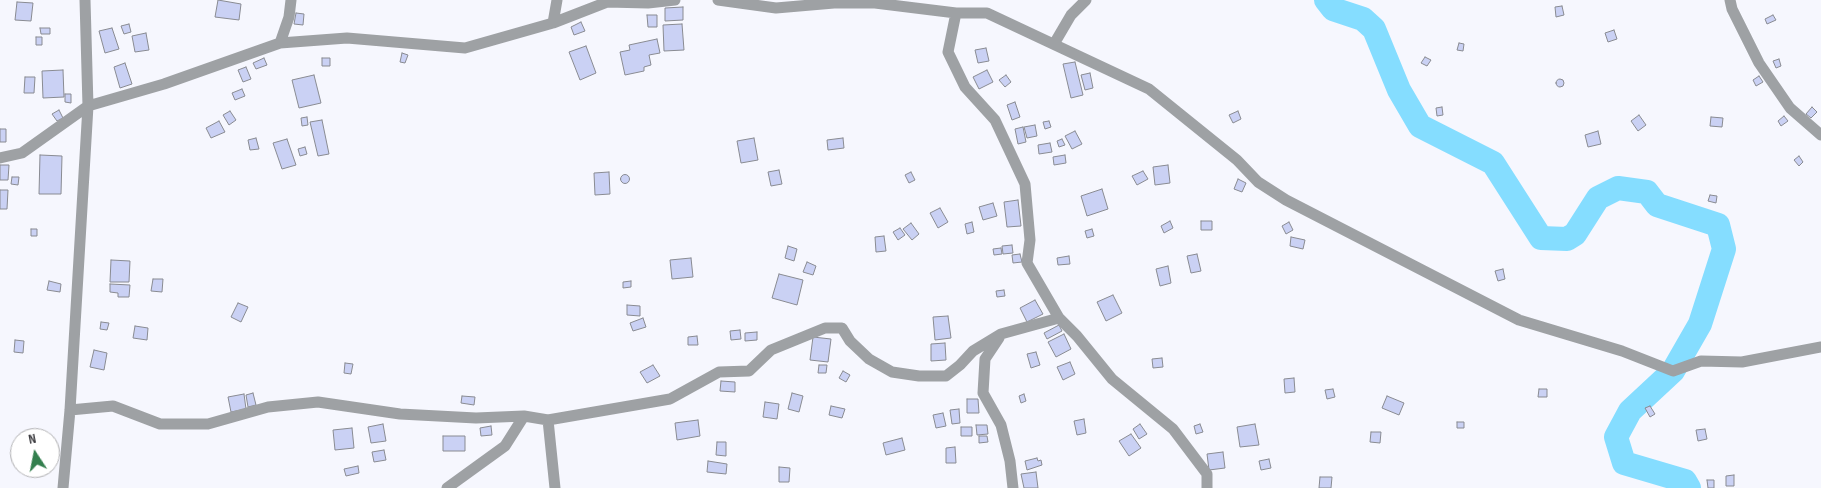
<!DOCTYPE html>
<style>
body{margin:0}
#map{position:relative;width:1821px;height:488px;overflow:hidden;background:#f6f7fe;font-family:"Sofia Sans Condensed",sans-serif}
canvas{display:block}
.north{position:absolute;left:10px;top:428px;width:50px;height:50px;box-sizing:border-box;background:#fff;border:1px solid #b0b0b2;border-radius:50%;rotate:349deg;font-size:14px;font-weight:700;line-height:20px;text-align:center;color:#3a3a3e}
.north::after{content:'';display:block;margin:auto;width:18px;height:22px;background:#337f4e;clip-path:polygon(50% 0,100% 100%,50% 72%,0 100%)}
</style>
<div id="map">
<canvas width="1821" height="488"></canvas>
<div class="north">N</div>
</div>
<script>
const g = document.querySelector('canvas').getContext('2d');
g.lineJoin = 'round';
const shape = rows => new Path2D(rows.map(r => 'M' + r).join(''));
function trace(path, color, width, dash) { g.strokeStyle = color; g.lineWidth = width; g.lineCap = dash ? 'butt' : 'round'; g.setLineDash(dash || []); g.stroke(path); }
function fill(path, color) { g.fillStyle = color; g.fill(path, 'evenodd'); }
trace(shape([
 [1326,0,1333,9,1363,19,1374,29,1399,90,1420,126,1493,163,1541,238,1567,239,1575,234,1598,198,1618,188,1647,192,1657,205,1718,225,1724,249,1700,324,1673,371,1630,411,1616,437,1624,463,1685,481,1689,488]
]), '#85ddff', 24);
const building = shape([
 [218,0,241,4,239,20,215,17,218,0],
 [17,2,33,3,31,21,15,20,17,2],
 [1562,6,1564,15,1556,17,1555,7,1562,6],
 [683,7,683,20,665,21,665,8,683,7],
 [296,13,304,14,303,25,294,24,296,13],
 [647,15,657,15,657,27,648,27,647,15],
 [1773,15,1776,20,1767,24,1765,19,1773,15],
 [581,22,585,31,574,35,571,27,581,22],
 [129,24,131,32,124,34,121,26,129,24],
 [682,24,684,50,664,51,663,25,682,24],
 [40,28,50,28,50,34,41,34,40,28],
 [112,28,119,49,105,53,99,31,112,28],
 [1614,30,1617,39,1608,42,1605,33,1614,30],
 [146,33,149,50,135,52,132,36,146,33],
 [36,37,42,37,42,45,36,45,36,37],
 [657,39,660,53,649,55,651,65,644,67,644,71,625,75,620,52,630,50,629,45,657,39],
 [1459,43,1464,44,1463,51,1457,50,1459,43],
 [586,46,596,73,580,80,569,52,586,46],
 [986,48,989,61,978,63,975,50,986,48],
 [402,53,408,55,405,63,400,62,402,53],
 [1425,57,1431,60,1427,66,1421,63,1425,57],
 [264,58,267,65,256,69,253,63,264,58],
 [322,58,330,58,330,66,322,66,322,58],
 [1779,59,1781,66,1776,68,1773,61,1779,59],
 [1075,62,1083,95,1071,98,1063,64,1075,62],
 [125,63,132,84,120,88,114,67,125,63],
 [246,67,251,79,243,82,238,70,246,67],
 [63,70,64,97,43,98,42,71,63,70],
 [987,70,993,82,979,89,973,77,987,70],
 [1090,73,1093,88,1085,90,1081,75,1090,73],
 [314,75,321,103,299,108,292,80,314,75],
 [1006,75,1011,82,1005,87,999,80,1006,75],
 [1759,76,1763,82,1756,86,1753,80,1759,76],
 [25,77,35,77,34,93,24,93,25,77],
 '1556 83a4 4 0 1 1 8 0a4 4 0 1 1-8 0Z',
 [242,89,245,96,235,100,232,93,242,89],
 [65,94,71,94,71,103,65,102,65,94],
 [1015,102,1020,117,1012,120,1007,105,1015,102],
 [1442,107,1443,115,1437,116,1436,108,1442,107],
 [1812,107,1817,112,1811,118,1806,114,1812,107],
 [59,110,63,118,57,121,52,114,59,110],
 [230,111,236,120,229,125,223,115,230,111],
 [1238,111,1241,119,1233,123,1229,115,1238,111],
 [1639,115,1646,125,1638,131,1631,121,1639,115],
 [1784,116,1788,121,1781,126,1778,121,1784,116],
 [307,117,308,125,302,126,301,118,307,117],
 [1711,117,1723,118,1722,127,1710,126,1711,117],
 [322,120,329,154,318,156,310,122,322,120],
 [219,121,225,132,211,138,206,128,219,121],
 [1049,121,1051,127,1045,129,1043,122,1049,121],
 [1035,125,1037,136,1027,138,1024,127,1035,125],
 [1023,127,1026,142,1018,144,1015,129,1023,127],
 [0,129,6,129,6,142,0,142,0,129],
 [1075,131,1082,144,1072,149,1065,136,1075,131],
 [1598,131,1601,144,1588,147,1585,135,1598,131],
 [256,138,259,149,250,150,248,140,256,138],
 [754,138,758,160,741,163,737,141,754,138],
 [843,138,844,148,828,150,827,140,843,138],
 [287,139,296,165,282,169,273,143,287,139],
 [1062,139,1065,145,1059,147,1057,141,1062,139],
 [1050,143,1052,152,1039,154,1038,145,1050,143],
 [305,147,307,154,300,156,298,149,305,147],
 [40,155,62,156,61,194,39,194,40,155],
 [1065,155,1066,163,1054,165,1053,157,1065,155],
 [1799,156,1803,162,1799,166,1794,160,1799,156],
 [0,165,9,165,8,180,0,180,0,165],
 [1168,165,1170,183,1155,185,1153,167,1168,165],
 [779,170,782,184,771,186,768,172,779,170],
 [1143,171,1148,179,1137,185,1132,176,1143,171],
 [609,172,610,194,595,195,594,173,609,172],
 [911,172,915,180,909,183,905,175,911,172],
 '620.5 179a4.5 4.5 0 1 1 9 0a4.5 4.5 0 1 1-9 0Z',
 [12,177,19,177,18,185,11,184,12,177],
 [1238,179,1246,183,1242,192,1234,189,1238,179],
 [1102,189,1108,209,1087,216,1081,196,1102,189],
 [0,190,8,190,7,209,0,209,0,190],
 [1710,195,1717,196,1716,203,1708,201,1710,195],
 [1018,200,1021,226,1007,227,1004,202,1018,200],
 [993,203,997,216,983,220,979,207,993,203],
 [940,208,948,222,938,228,930,213,940,208],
 [1170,221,1173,228,1164,233,1161,226,1170,221],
 [1201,221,1212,221,1212,230,1201,230,1201,221],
 [972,222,974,232,967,234,965,224,972,222],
 [1289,222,1293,230,1286,234,1282,226,1289,222],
 [911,223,919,234,912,240,903,229,911,223],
 [900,228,905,235,898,240,893,232,900,228],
 [31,229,37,229,37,236,31,236,31,229],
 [1092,229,1094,236,1087,238,1085,231,1092,229],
 [884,236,886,251,876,252,875,237,884,236],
 [1291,237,1305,240,1303,249,1290,246,1291,237],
 [1012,245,1013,253,1003,254,1002,246,1012,245],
 [788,246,797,249,794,261,785,258,788,246],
 [1001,248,1002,254,994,255,993,249,1001,248],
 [1020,254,1022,262,1013,263,1012,255,1020,254],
 [1197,254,1201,271,1191,273,1187,256,1197,254],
 [1069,256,1070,264,1058,265,1057,258,1069,256],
 [691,258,693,277,672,279,670,260,691,258],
 [111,260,130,261,129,282,110,282,111,260],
 [807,262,816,266,813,275,803,272,807,262],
 [1168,266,1171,283,1160,286,1156,269,1168,266],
 [1503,269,1505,279,1498,281,1495,271,1503,269],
 [779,274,803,280,797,305,772,298,779,274],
 [153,279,163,279,162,292,151,291,153,279],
 [49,281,61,284,60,292,47,290,49,281],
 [631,281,631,287,623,288,623,282,631,281],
 [110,284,130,285,129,297,118,297,118,293,110,292,110,284],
 [1004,290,1005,296,997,297,996,291,1004,290],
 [1113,295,1122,313,1106,321,1097,302,1113,295],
 [1035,300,1043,314,1027,322,1020,308,1035,300],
 [238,303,248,307,241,322,231,317,238,303],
 [627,305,640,306,640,316,627,315,627,305],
 [948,316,951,338,935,340,933,317,948,316],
 [643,318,646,327,633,331,630,323,643,318],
 [101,322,109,323,107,330,100,329,101,322],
 [1059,325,1062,331,1047,339,1044,333,1059,325],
 [135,326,148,328,147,340,133,338,135,326],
 [740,330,741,339,731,340,730,331,740,330],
 [757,332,757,340,745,341,745,333,757,332],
 [1064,334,1071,349,1056,357,1048,342,1064,334],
 [697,336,698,345,688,345,688,337,697,336],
 [813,337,831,339,828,362,810,360,813,337],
 [15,340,24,341,23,353,14,352,15,340],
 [945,343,946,360,931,361,931,344,945,343],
 [94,350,107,353,104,370,90,367,94,350],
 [1036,352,1040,365,1031,368,1027,354,1036,352],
 [1162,358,1163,367,1153,368,1152,359,1162,358],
 [1070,362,1075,374,1063,380,1057,367,1070,362],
 [345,363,353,364,351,374,344,373,345,363],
 [653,365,660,376,647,383,640,372,653,365],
 [819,365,827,365,826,373,818,373,819,365],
 [843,371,850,375,846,382,839,378,843,371],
 [1294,378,1295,392,1285,393,1284,379,1294,378],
 [721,381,735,382,735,392,720,391,721,381],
 [1333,389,1335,397,1327,399,1325,390,1333,389],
 [1539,389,1547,389,1547,397,1538,397,1539,389],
 [253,393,256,405,248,407,246,395,253,393],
 [792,393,803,396,799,412,788,409,792,393],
 [244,394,246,409,231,412,228,397,244,394],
 [1024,394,1026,401,1021,403,1019,396,1024,394],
 [462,396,475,397,474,405,461,403,462,396],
 [1387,396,1404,403,1399,415,1382,408,1387,396],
 [967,399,978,399,979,413,967,413,967,399],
 [765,402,779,404,777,419,763,417,765,402],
 [831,406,845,409,842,418,829,415,831,406],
 [1650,406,1655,414,1650,417,1645,408,1650,406],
 [959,409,960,423,952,424,950,410,959,409],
 [943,413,946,426,936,428,933,415,943,413],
 [1084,419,1086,433,1077,435,1074,421,1084,419],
 [698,420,700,436,677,440,675,423,698,420],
 [1457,422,1464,422,1464,428,1457,428,1457,422],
 [383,424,386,441,371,443,368,427,383,424],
 [1140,424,1147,434,1139,439,1133,429,1140,424],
 [1200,424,1203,432,1196,434,1194,426,1200,424],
 [1255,424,1259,445,1240,447,1237,427,1255,424],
 [976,425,987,425,988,434,977,435,976,425],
 [491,426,492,435,481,436,480,428,491,426],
 [961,427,972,427,972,436,961,436,961,427],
 [352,428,354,448,335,450,333,430,352,428],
 [1705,429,1707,439,1698,441,1696,430,1705,429],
 [1371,432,1381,432,1380,443,1370,442,1371,432],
 [1131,434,1141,448,1129,456,1119,441,1131,434],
 [443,436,465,436,465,451,443,451,443,436],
 [979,436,987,436,988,442,979,443,979,436],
 [902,438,905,450,886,455,883,443,902,438],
 [717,442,726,442,726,456,716,455,717,442],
 [955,447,956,463,946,463,946,448,955,447],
 [384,450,386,460,374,462,372,452,384,450],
 [1223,452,1225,468,1209,470,1207,454,1223,452],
 [1037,458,1038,461,1041,460,1042,465,1027,470,1025,461,1037,458],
 [1269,459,1271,468,1261,470,1259,461,1269,459],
 [708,461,727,464,726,474,707,472,708,461],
 [358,466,359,473,346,476,344,469,358,466],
 [779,467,790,468,789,482,779,482,779,467],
 [1036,472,1038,488,1024,488,1021,474,1036,472],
 [1734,475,1734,486,1726,486,1726,476,1734,475],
 [1320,477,1332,477,1331,488,1319,488,1320,477],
 [1707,480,1714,480,1714,488,1708,488,1707,480]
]);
fill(building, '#cad1f4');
trace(building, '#898b92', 1);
trace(shape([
 [718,0,776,8,834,3,875,3,956,13,987,13,1149,89,1237,160,1258,182,1286,200,1519,320,1622,351,1673,371,1701,361,1742,362,1821,347],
 [1730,0,1732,9,1759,63,1790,108,1821,135],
 [956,13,948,52,965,87,995,120,1025,184,1030,240,1027,263,1059,318,1077,336,1112,379,1173,429,1207,474,1207,488],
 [553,23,557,0],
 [280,43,289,17,291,0],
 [1054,44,1071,15,1086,0],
 [0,158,22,153,88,106,164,84,280,43,347,38,465,48,553,23,607,2,648,3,675,0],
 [999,338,985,359,983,393,1001,425,1010,461,1013,488],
 [70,410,113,406,160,424,208,424,268,407,318,402,400,414,476,418,524,416,548,420,670,399,719,372,749,371,771,350,825,328,842,328,850,341,869,359,892,372,919,376,946,376,960,365,973,351,1001,334,1059,318],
 [548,420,555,488],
 [63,488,70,410,88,106,85,0],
 [447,488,505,446,524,416]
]), '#9ea1a4', 11);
</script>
